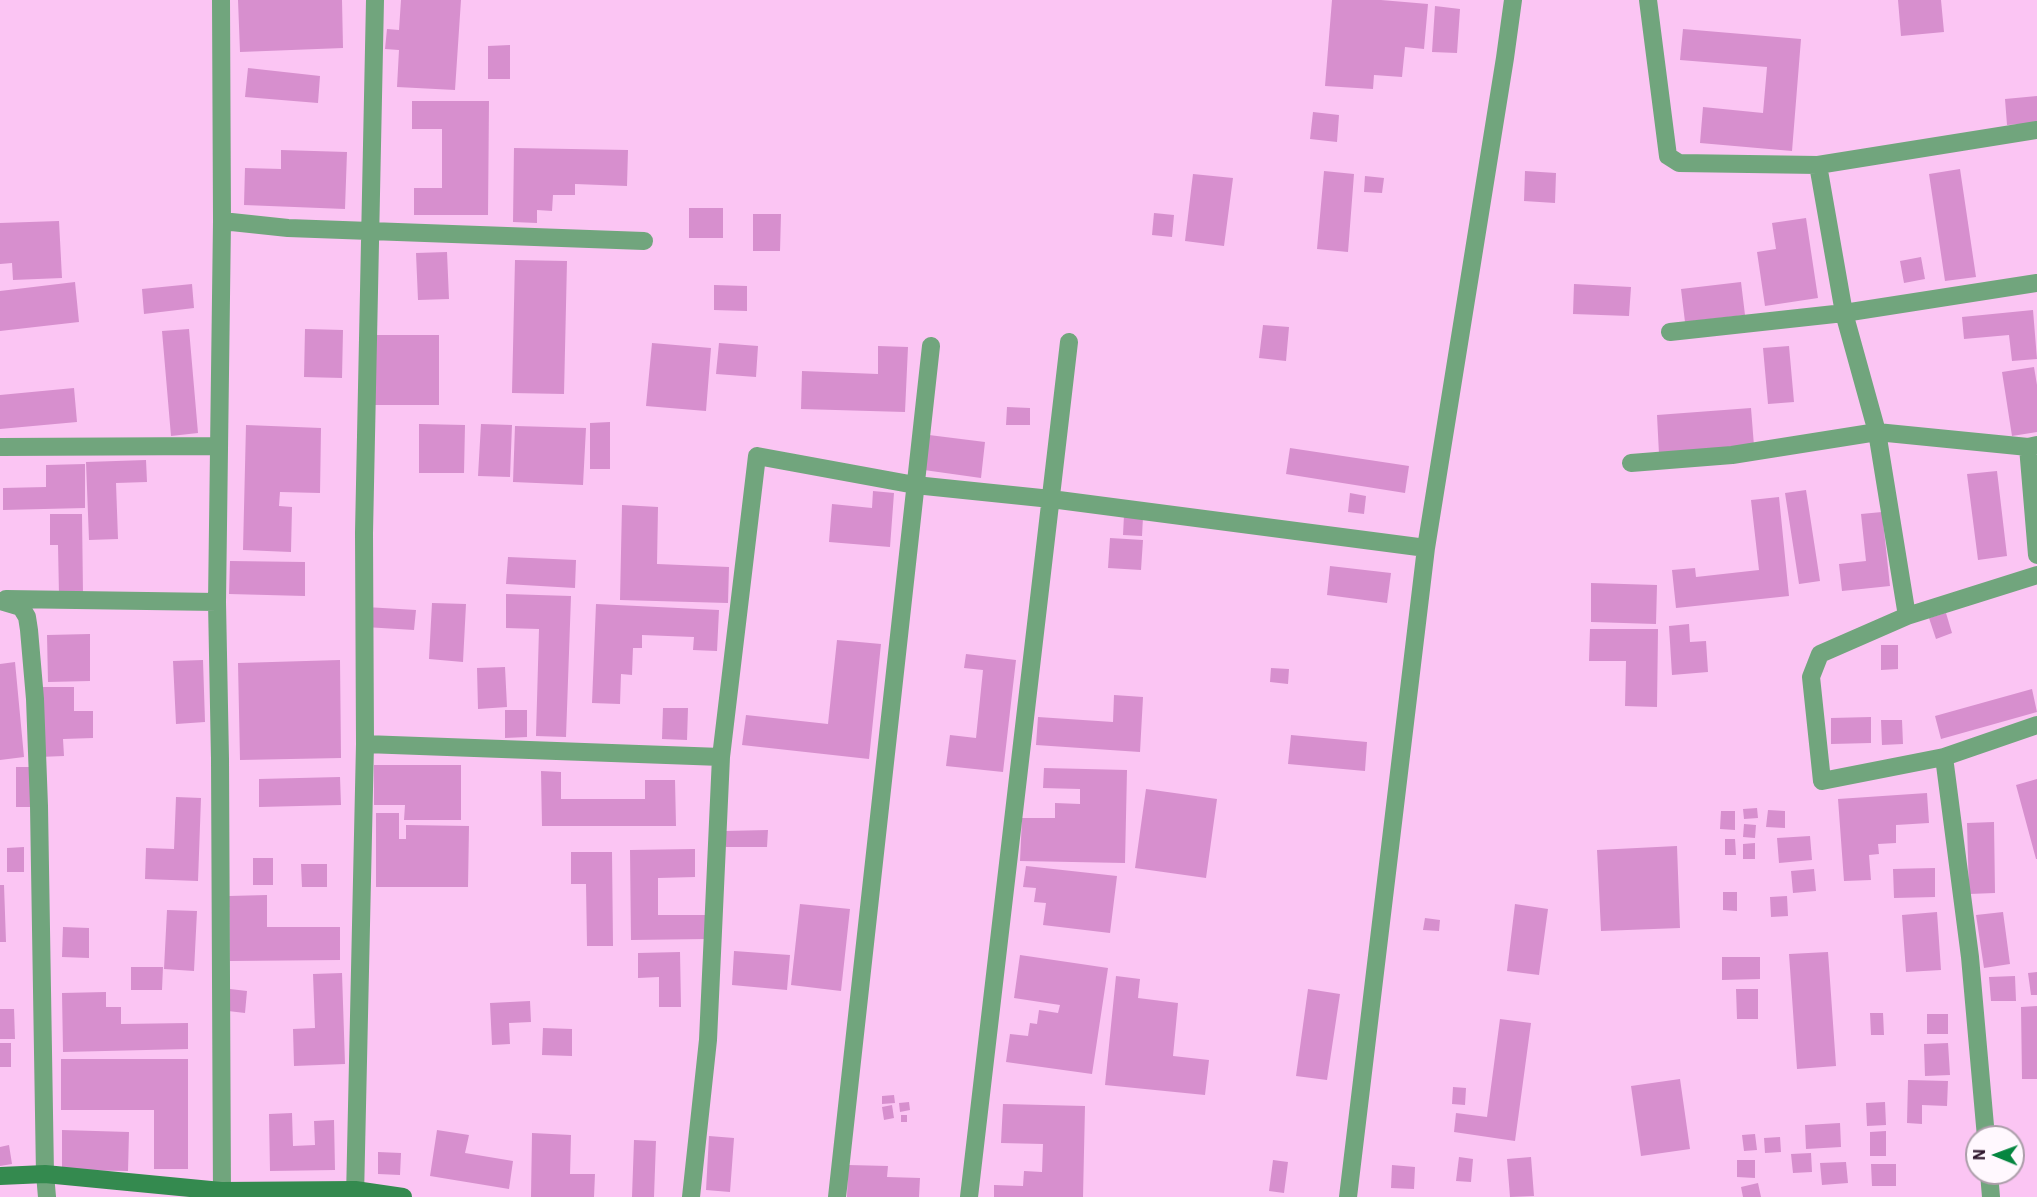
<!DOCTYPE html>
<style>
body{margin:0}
#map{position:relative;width:2037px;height:1197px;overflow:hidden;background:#fbc5f3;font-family:"IBM Plex Sans",sans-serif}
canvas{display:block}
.north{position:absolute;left:1965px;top:1125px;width:60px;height:60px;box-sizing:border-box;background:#fff8fe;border:2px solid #ac9eaa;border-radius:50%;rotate:271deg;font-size:16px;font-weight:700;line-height:24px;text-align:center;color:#2f172d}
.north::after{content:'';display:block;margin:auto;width:21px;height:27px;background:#068640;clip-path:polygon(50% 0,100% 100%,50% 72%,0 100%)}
</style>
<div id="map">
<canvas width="2037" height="1197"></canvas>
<div class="north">N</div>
</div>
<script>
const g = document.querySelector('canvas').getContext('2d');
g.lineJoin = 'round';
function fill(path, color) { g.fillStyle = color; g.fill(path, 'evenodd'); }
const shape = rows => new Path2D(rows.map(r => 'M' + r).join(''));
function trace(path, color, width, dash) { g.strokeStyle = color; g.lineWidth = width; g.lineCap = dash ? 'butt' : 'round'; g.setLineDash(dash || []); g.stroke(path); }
fill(shape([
 [238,0,342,0,343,48,240,52],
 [401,0,461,0,455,90,397,87,399,50,385,49,387,29,399,30],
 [1332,0,1381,0,1428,4,1424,49,1405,47,1402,77,1374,75,1373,89,1325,86],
 [1898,0,1941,0,1944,32,1901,36],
 [1435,6,1460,9,1457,53,1432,52],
 [1683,29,1801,39,1792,151,1700,143,1703,107,1763,113,1767,67,1680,60],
 [510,45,510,79,488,79,488,46],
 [248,68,320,76,318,103,245,97],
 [2037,96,2037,123,2007,125,2005,99],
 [412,101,489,101,488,215,414,215,414,188,442,188,442,129,412,129],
 [1313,112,1339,115,1337,142,1310,139],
 [514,148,628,150,627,186,575,184,575,195,553,195,552,211,537,210,537,223,513,222],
 [281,150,347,152,345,209,244,205,245,168,281,169],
 [1960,169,1976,277,1945,281,1929,174],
 [1324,171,1354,174,1348,252,1317,249],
 [1525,171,1556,173,1555,203,1524,201],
 [1193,174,1233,178,1224,246,1185,241],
 [1365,176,1384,178,1382,193,1364,192],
 [689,208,723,208,723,238,689,238],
 [1154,213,1174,215,1172,237,1152,235],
 [753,214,781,214,780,251,753,251],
 [1806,218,1818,298,1765,306,1757,252,1776,249,1772,223],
 [59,221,62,278,13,280,12,263,0,264,0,223],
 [447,252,449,299,418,300,416,253],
 [1921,257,1925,279,1904,283,1900,261],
 [515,260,567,261,564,394,512,393],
 [75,282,79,322,0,331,0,291],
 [1741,282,1745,315,1685,322,1681,289],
 [192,284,194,308,144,314,142,289],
 [1574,284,1631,287,1629,316,1573,314],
 [714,285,747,286,747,311,714,310],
 [2033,310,2037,359,2012,361,2009,335,1964,339,1962,317],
 [1263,325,1289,327,1286,361,1259,358],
 [189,329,198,433,171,436,162,331],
 [305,329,343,330,342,378,304,377],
 [369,335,439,335,439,405,370,405],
 [652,343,711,348,706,411,646,406],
 [719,343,758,346,756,377,716,374],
 [878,346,908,347,905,412,801,409,802,371,878,374],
 [1789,346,1794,402,1768,404,1763,348],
 [2034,367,2037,385,2037,432,2012,436,2002,372],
 [74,388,77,422,0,429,0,395],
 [1007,407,1030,408,1030,425,1006,425],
 [1751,408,1754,446,1659,454,1657,415],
 [610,422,610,469,590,469,590,423],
 [419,424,465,425,464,473,419,473],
 [481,424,512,425,510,477,478,476],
 [246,425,321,428,320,493,280,492,279,506,292,507,291,552,243,550],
 [515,426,586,428,583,485,513,482],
 [929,435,985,442,981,478,924,470],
 [1290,448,1409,466,1405,493,1286,474],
 [146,460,147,482,116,483,118,539,89,540,86,462],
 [85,464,85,508,3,510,3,488,46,487,46,465],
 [1997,471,2007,556,1978,560,1967,474],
 [1806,490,1820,581,1799,584,1785,493],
 [873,491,894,493,890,547,829,542,832,504,872,508],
 [1350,493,1366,496,1364,514,1348,512],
 [1779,497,1789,596,1676,608,1672,570,1695,568,1696,577,1759,570,1751,500],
 [622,505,658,507,657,564,729,567,728,603,620,600],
 [1882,512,1890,586,1842,591,1839,564,1866,561,1861,514],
 [50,514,82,514,83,595,59,595,58,545,50,545],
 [1124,515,1143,517,1142,536,1123,535],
 [1110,538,1143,540,1141,570,1108,568],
 [508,557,576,560,575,588,506,584],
 [230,561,305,562,305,596,229,594],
 [1330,566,1391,573,1387,603,1327,595],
 [1591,583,1657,585,1656,624,1591,622],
 [506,594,571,596,566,737,536,736,539,629,506,628],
 [432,603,466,604,463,662,429,659],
 [596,604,719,610,717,651,693,650,694,637,642,635,642,648,633,648,632,675,621,674,620,704,592,703],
 [366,607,416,610,414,630,365,627],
 [1946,613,1952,633,1936,639,1929,618],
 [1689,624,1690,642,1706,641,1708,672,1672,675,1669,626],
 [1590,629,1658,629,1657,707,1625,706,1626,661,1589,661],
 [90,634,90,681,48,682,47,635],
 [837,640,881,644,869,759,742,745,746,715,828,724],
 [1881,645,1898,645,1898,669,1881,670],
 [966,654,1016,660,1003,772,946,766,950,735,976,738,983,670,964,668],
 [203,660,205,722,176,724,173,661],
 [340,660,341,758,240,760,238,663],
 [15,662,24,757,0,760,0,664],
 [505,667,507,707,478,709,477,668],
 [1271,668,1289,669,1288,684,1270,682],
 [38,687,74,687,74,711,93,711,93,738,63,739,64,756,39,757],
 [2032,689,2037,712,1941,739,1935,716],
 [1114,695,1143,697,1140,752,1036,745,1038,717,1113,722],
 [663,708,688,708,687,740,662,739],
 [505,710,527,710,527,737,505,738],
 [1871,717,1871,743,1831,744,1831,718],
 [1881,720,1902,720,1903,744,1882,745],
 [1291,735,1367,742,1365,771,1288,764],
 [374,765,461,765,461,820,404,820,405,805,374,805],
 [16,767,35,767,34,807,16,807],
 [1044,768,1127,770,1125,863,1020,861,1022,818,1055,818,1055,803,1080,804,1080,789,1043,788],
 [541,771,561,772,561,799,645,799,645,780,675,780,676,826,542,826],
 [340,777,341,805,259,807,259,779],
 [2037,779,2037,859,2036,859,2016,785],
 [1146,789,1217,799,1206,878,1135,868],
 [1927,793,1929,823,1896,825,1896,843,1878,844,1879,854,1869,855,1871,880,1844,881,1838,799],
 [176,797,201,798,198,881,145,879,146,848,174,849],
 [1757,808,1758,818,1744,819,1743,809],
 [1768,810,1785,811,1785,828,1766,827],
 [1721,811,1735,811,1735,830,1720,829],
 [376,813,399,813,399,839,406,839,406,825,469,826,468,887,376,887],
 [1994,822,1995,893,1969,894,1967,823],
 [1744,824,1756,825,1755,838,1743,837],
 [768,830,767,847,726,847,725,831],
 [1810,836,1812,860,1779,863,1777,838],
 [1725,839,1735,839,1736,855,1725,855],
 [1755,843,1755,859,1743,859,1743,844],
 [1677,846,1680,928,1601,931,1597,850],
 [24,847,24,872,7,872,7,848],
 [695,849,695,877,658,878,658,915,707,915,707,939,631,940,630,850],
 [571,852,612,852,613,946,587,946,586,884,571,884],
 [253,858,273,858,273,885,253,885],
 [301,864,327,864,327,887,302,887],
 [1026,866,1117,876,1110,933,1043,925,1046,903,1034,902,1036,888,1023,887],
 [1935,868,1935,897,1894,898,1893,869],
 [1814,869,1816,891,1793,893,1791,871],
 [0,885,4,885,6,942,0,942],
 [1723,892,1737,892,1737,911,1723,910],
 [267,895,267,927,340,927,340,960,230,961,229,896],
 [1787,896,1788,916,1771,917,1770,897],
 [800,904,850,909,841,991,791,985],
 [1515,904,1548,909,1539,975,1507,971],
 [167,910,197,911,194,971,164,969],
 [1937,912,1941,970,1906,972,1902,915],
 [2003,912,2010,964,1984,968,1976,915],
 [1425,918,1440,920,1439,931,1423,930],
 [63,927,89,928,89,958,62,957],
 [734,951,790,955,787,990,732,985],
 [680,952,681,1007,659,1007,659,977,638,978,638,953],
 [1828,952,1836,1066,1797,1069,1789,954],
 [1020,955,1108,968,1092,1074,1006,1062,1010,1034,1028,1036,1030,1023,1037,1024,1039,1010,1058,1013,1060,1005,1014,998],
 [1722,957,1760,957,1760,979,1722,980],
 [131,967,163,967,162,990,131,990],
 [2037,972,2037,995,2031,995,2028,973],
 [342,973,345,1064,294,1066,293,1029,315,1028,313,974],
 [1116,976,1140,979,1138,998,1178,1003,1173,1056,1209,1060,1205,1095,1105,1085],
 [2015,976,2016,1001,1991,1001,1989,977],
 [230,989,247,991,245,1013,228,1011],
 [1308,989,1340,994,1327,1080,1296,1076],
 [1736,989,1758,989,1758,1019,1737,1019],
 [106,992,106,1007,121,1007,121,1024,188,1023,188,1049,63,1052,62,993],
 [530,1001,531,1022,509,1023,510,1044,492,1045,490,1003],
 [2037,1006,2037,1079,2022,1079,2021,1007],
 [0,1009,14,1009,15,1039,0,1039],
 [1870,1013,1883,1013,1884,1035,1871,1035],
 [1927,1014,1948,1014,1948,1034,1927,1034],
 [1500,1019,1531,1023,1515,1141,1454,1132,1456,1113,1487,1117],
 [543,1028,572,1029,572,1056,542,1055],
 [0,1043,11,1043,11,1067,0,1067],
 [1948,1043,1950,1075,1925,1076,1924,1044],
 [61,1059,188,1059,188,1169,154,1169,154,1110,61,1110],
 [1680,1079,1690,1149,1641,1156,1631,1086],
 [1908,1080,1948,1081,1947,1106,1922,1105,1922,1124,1907,1123],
 [1453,1087,1466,1088,1465,1105,1452,1104],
 [894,1095,895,1103,882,1104,882,1096],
 [909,1102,910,1110,900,1112,899,1103],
 [1885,1102,1886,1125,1867,1126,1866,1103],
 [1003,1104,1085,1106,1083,1197,994,1197,994,1185,1023,1186,1024,1171,1042,1172,1043,1144,1001,1143],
 [892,1105,894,1118,884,1120,882,1107],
 [292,1113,293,1146,315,1145,314,1121,334,1120,335,1170,270,1171,269,1114],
 [901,1115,907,1115,907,1122,901,1122],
 [1840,1123,1841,1147,1806,1149,1805,1125],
 [62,1130,129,1132,128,1171,62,1170],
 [437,1130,469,1135,465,1153,513,1161,509,1189,430,1176],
 [1886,1131,1886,1156,1870,1156,1870,1132],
 [532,1133,571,1135,570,1174,595,1174,594,1197,531,1197],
 [1755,1134,1757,1150,1744,1151,1742,1135],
 [709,1136,734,1138,730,1192,706,1190],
 [1780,1137,1781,1152,1765,1153,1764,1138],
 [634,1140,656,1141,654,1197,632,1197],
 [9,1145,12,1164,0,1166,0,1147],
 [378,1152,401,1153,400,1175,378,1174],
 [1811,1153,1812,1172,1793,1173,1791,1154],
 [1459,1157,1473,1159,1471,1182,1456,1181],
 [1531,1157,1534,1196,1510,1197,1507,1159],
 [1273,1160,1288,1162,1284,1193,1269,1191],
 [1737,1160,1755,1160,1755,1178,1737,1177],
 [1846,1162,1848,1183,1822,1185,1820,1163],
 [1871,1164,1896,1164,1896,1186,1872,1186],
 [848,1165,888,1166,887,1177,920,1178,919,1197,847,1197],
 [1392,1165,1415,1167,1414,1189,1391,1188],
 [1758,1183,1761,1197,1743,1197,1741,1187]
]), '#d78fce');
trace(shape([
 [221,0,222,221,217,602,220,759,222,1197],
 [1648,0,1668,156,1679,163,1818,165,2037,130],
 [222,221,288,228,644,241],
 [1670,332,1844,313,1818,165],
 [0,447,219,446],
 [2028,447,2037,555],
 [1631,463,1732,455,1877,432,2028,447,2037,445],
 [6,599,217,602],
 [0,601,21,607,27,617,29,630,35,699,39,806,45,1174,47,1197],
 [1907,616,1877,432,1844,313,2037,283],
 [365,744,721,757],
 [1944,757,2037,725],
 [1986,1137,1970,957,1944,757,1822,781,1811,677,1820,654,1907,616,2037,575],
 [1989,1173,1991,1197],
 [355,1197,365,744,364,533,375,0],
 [691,1197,708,1040,721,757,757,456,915,485,1051,499,1426,548],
 [837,1197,931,346],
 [969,1197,1069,342],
 [1348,1197,1426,548,1505,58,1513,0]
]), '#71a57d', 18);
trace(shape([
 [0,1176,45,1174,221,1191,355,1190,403,1197]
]), '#348a4f', 18);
</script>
